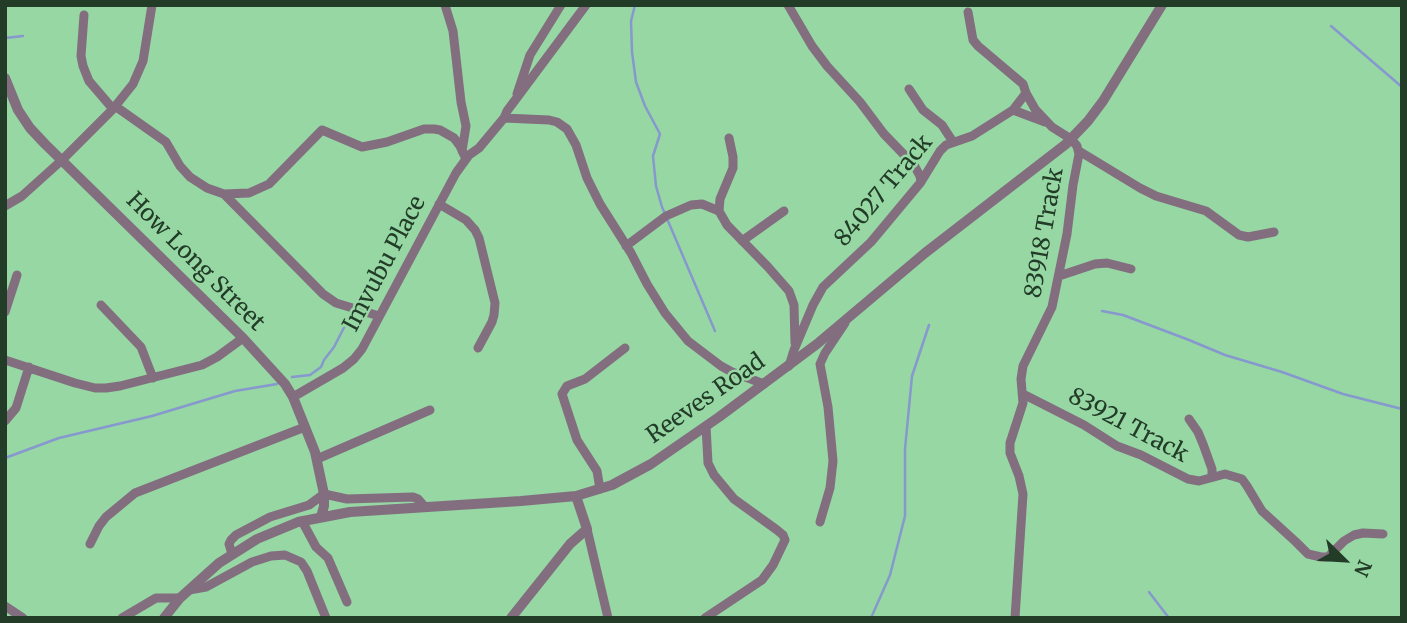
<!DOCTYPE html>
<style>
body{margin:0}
#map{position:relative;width:1407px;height:623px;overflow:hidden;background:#96d7a3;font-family:Merriweather,serif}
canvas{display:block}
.frame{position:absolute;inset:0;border:7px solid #223c28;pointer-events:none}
.north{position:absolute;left:1309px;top:525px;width:70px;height:70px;-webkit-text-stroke:5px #96d7a3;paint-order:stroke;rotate:114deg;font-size:19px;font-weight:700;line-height:28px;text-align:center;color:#223c28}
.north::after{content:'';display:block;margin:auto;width:24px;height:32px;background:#223c28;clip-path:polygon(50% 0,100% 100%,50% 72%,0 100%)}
</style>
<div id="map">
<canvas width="1407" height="623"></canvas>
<div class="frame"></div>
<div class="north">N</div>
</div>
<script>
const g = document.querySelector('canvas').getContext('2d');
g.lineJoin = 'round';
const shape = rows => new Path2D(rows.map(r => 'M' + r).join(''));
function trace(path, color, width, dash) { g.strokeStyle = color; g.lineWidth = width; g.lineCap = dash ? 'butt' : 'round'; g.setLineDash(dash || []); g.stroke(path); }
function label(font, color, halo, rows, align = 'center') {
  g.font = font + ' Merriweather,serif'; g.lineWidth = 5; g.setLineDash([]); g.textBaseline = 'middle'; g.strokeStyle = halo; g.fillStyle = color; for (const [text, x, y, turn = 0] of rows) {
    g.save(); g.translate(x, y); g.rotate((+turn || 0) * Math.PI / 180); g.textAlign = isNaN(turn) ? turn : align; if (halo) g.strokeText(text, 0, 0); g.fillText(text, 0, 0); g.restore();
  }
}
trace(shape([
 [635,5,631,21,632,52,636,82,645,106,660,134,653,156,656,186,662,207,715,331],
 [1331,26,1402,87],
 [5,38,23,36],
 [1102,311,1123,315,1189,340,1225,355,1282,372,1343,394,1402,409],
 [292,377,310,375,321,367,324,360,334,347,352,312],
 [5,458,59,438,152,416,235,391,277,384],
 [1149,592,1169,618],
 [871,618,890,575,905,516,905,449,912,376,929,325]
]), '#8698ce', 2.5);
trace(shape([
 [445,5,453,31,461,102,466,126,462,151],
 [788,5,812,46,827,66,860,102,884,134,914,165,920,176,921,182],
 [968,12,973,40,978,46,1023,84,1026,93],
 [84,15,81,56,83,66,89,81,113,109],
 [909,89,923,110,942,125,953,142],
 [517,94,530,55,561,5],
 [115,106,166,142,180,166,190,177,207,188,224,194,249,193,269,184,322,130,362,147,387,142,424,129,434,129,440,130,454,138,460,146,466,159],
 [1013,110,1045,122],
 [504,118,549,120,557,122,567,129,576,145,587,178,600,204,631,253,647,284,665,313,688,341,721,366,732,372,764,384],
 [729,138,733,157,733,168,720,199,719,211,727,225,768,267,789,291,794,305,795,343],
 [1079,151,1140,188,1156,196,1206,211,1239,235,1248,237,1274,232],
 [224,194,323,294,336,303,379,316],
 [439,204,466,220,475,230,479,238,495,303,494,315,492,322,478,348],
 [5,206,22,196,62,160,113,109,133,84,143,61,152,5],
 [742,241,784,211],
 [626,246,666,216,691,205,702,204,719,211],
 [1059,276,1095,264,1107,263,1131,269],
 [101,305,141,347,153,378],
 [5,312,17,275],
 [5,360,75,383,95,388,106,388,120,386,202,365,217,357,243,338],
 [789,366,794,350,813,305,823,287,871,242,921,182,940,151,946,145,972,136,1013,110,1026,93,1035,109,1052,127,1071,139,1077,146,1079,154,1073,185,1067,234,1052,307,1023,366,1021,379,1023,403,1010,443,1010,453,1019,476,1023,494,1015,618],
 [1023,394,1084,425,1117,446,1141,455,1188,479,1199,481,1225,474,1242,479,1247,486,1262,511,1296,542,1308,554,1321,557,1328,557,1344,541,1354,535,1363,533,1383,534],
 [293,397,343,368,354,359,362,349,456,173,469,155,479,148,504,118,507,111,586,5],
 [1189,419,1198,432,1203,444,1212,469,1212,477],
 [5,421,16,408,29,367],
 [317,459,430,410],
 [600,489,597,471,577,440,562,394,567,386,585,379,625,348],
 [302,521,316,547,328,558,347,602],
 [820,522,830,488,833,461,828,407,820,364,825,353,845,323],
 [587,529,608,618],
 [90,544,99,526,106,517,135,493,305,427],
 [232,554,229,544,231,540,236,535,270,517,309,505,324,494,347,499,413,497,418,499,425,507],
 [189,590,206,587,252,562,271,556,285,555,301,562,307,571,326,618],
 [5,606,23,618],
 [122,618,156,598,180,598],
 [705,618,762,580,773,565,785,540,783,535,777,530,734,499,714,475,708,463,706,426]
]), '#836e80', 9);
trace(shape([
 [5,78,18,110,30,128,45,144,243,338,285,384,293,397,315,452,324,494,324,506,321,517],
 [164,618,180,598,219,563,257,539,298,522,350,512,521,501,576,496,612,485,651,464,719,417,817,344,925,253,1066,144,1088,121,1103,101,1162,5],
 [511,618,570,544,587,529,576,496]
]), '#836e80', 10);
label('23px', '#223c28', '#96d7a3', [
 ["84027 Track",884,191,-50],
 ["83918 Track",1045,233,-80],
 ["How Long Street",195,262,45],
 ["Imvubu Place",385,264,-62],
 ["Reeves Road",706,399,-35],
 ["83921 Track",1128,426,28]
]);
</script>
